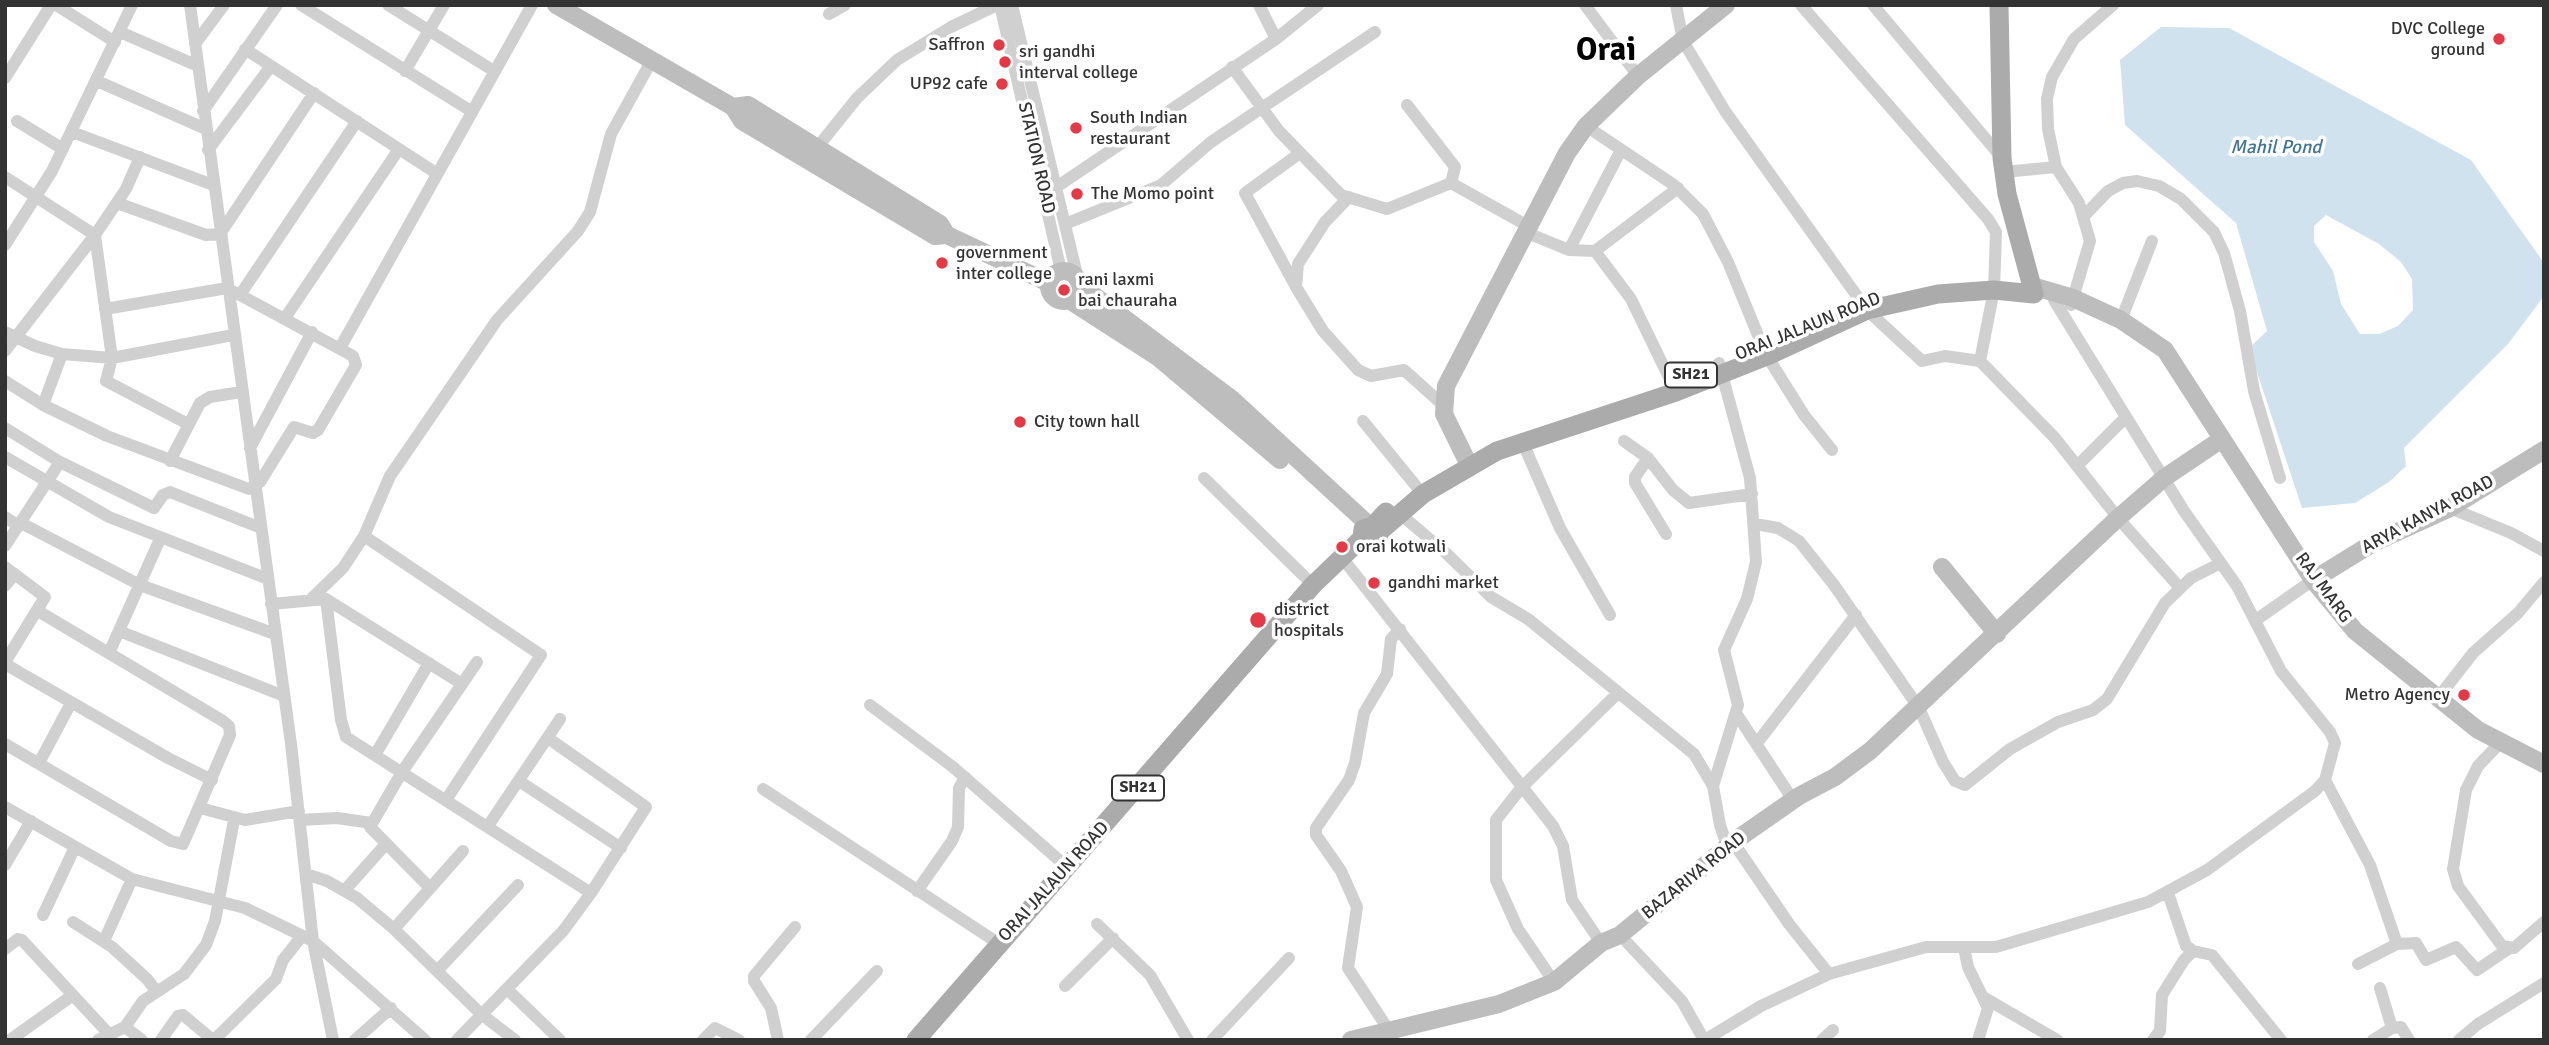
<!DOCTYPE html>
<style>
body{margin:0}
#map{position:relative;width:2549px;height:1045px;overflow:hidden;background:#fff;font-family:Signika,sans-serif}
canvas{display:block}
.frame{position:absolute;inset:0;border:7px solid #333;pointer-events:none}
</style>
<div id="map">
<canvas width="2549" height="1045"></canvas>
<div class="frame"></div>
</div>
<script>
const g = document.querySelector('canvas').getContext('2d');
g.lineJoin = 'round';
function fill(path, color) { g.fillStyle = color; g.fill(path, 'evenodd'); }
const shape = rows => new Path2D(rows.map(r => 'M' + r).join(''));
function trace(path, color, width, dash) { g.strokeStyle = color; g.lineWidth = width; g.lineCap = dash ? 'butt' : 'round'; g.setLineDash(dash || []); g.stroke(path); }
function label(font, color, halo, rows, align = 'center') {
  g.font = font + ' Signika,sans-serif'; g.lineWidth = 7; g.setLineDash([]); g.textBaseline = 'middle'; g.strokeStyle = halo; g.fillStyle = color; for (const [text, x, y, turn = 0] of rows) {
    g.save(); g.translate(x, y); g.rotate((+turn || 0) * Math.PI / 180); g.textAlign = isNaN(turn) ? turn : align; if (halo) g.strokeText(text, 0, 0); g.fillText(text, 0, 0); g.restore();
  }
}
fill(shape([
 [2161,27,2229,28,2471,160,2544,263,2544,296,2508,344,2404,448,2406,466,2389,482,2355,503,2302,508,2249,348,2267,331,2236,223,2125,125,2120,60],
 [2326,215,2379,244,2401,262,2412,279,2413,310,2398,326,2379,334,2360,334,2341,304,2333,271,2314,242,2314,226]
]), '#cfe2ee');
trace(shape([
 [56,5,115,42],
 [190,5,291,744,313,941,333,1040],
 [301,5,471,111],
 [388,5,494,71],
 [1000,5,1061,271],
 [1012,5,1078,279],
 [1259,5,1276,39],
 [1585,5,1638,76],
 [1676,5,1683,41,1725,111,1867,310,1922,361,1945,356,1980,361,2055,438,2118,518,2180,588],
 [1801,5,1988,219,1996,232,1994,290,1980,361],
 [1873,5,2002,158],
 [829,14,845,5],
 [120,32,198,66],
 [195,44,224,5],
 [245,49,436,173],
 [1232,67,1279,131,1341,195,1387,209,1451,183,1455,167,1407,105],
 [405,71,444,5],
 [5,78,51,5],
 [97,81,206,129],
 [203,111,277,5],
 [17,121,63,149],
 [1586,126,1674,185,1703,214,1728,262,1762,345],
 [72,132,213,185],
 [208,150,271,66],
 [1300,153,1245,193,1296,287,1323,331,1358,370,1371,376,1404,370,1443,405],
 [812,154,857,98,897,60,951,27,997,5],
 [2004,172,2056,167],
 [5,177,95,235,112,358,106,381,188,424],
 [1451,183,1528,226],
 [1058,186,1276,39,1318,5],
 [117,203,206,235,220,234,314,93],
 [2084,216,2108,191,2123,183,2137,181,2159,186,2181,199,2214,232,2224,253,2240,311,2254,391,2280,478],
 [1065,224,1161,185,1211,142,1375,32],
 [1525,232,1569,250,1595,251,1678,188],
 [5,245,52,171,132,5],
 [1569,250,1621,150],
 [1595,251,1631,299,1676,392],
 [1296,287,1298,264,1325,222,1349,197],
 [240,295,357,121],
 [2071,305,2090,241,2079,203,2056,167,2048,129,2047,99,2052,77,2074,39,2113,5],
 [285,318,399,149],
 [2121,320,2152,241],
 [5,332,35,346,62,354,112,358,233,335],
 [340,348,532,5],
 [5,351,95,235,126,189,140,157],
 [1767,356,1804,415,1832,450],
 [5,381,43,405,107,436,249,489,260,482,294,427,313,433,318,430,356,365,353,356,227,288,105,309],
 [43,405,62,354],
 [1363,421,1416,486],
 [5,428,60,462,154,508,163,495,170,492,261,528],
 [1522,441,1560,528,1610,615],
 [1624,441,1648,458,1673,490,1689,503,1752,494],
 [250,448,312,332],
 [5,457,109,517,268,579],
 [1648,458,1635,477,1635,483,1666,534],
 [170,461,200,403,210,397,241,392],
 [2077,466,2126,417],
 [1204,478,1313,585],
 [2450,508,2511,533,2544,551],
 [1399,513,1446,553,1491,597,1528,619,1694,754,1713,786,1720,825,1727,846],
 [5,517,19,526],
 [21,523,140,585,275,634],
 [1755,524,1778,528,1799,541,1834,585,1919,708,1943,762,1955,781,1965,785,2010,749,2058,722,2093,710,2107,699,2165,603,2191,578,2219,564],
 [364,536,541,655,446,800],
 [5,546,60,462],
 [1347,564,1553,826,1563,846,1572,900,1601,943],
 [5,567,45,597,5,662],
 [5,586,15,574],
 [312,598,343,568,364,536,390,476,497,320,578,231,590,212,611,134,652,60],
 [326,599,341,720,346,737,591,893],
 [271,604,326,599,462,684],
 [2256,620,2313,580],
 [119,631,284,696],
 [109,653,160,539],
 [5,664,168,758,212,780],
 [2438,698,2473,653,2518,613,2544,582],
 [870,705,953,767,1067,867],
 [1736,713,1793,800],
 [1757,743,1856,615],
 [5,744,171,841,183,844,230,735,229,726,223,721,38,611],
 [2499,744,2478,766,2466,790,2453,869,2458,886,2502,946,2514,948,2544,922],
 [375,755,429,663],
 [39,763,71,703],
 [2325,780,2370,865,2397,944],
 [519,781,621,848],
 [1713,786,1738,705,1724,650,1747,599,1756,562,1750,478,1719,363],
 [763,789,998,943],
 [5,807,132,879,245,908,313,941,425,1040],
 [200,808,245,820,299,811],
 [300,820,337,818,372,823],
 [488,826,560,719],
 [1733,842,1789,924,1829,974],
 [5,865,31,821],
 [306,874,327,881,357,898,394,929,481,1014,515,1040],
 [430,888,370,827,402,772,477,662],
 [345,890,385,845],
 [917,891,952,841,958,827,959,788,965,777],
 [2168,893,2186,946,2193,951,2212,955,2281,1040],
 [43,915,75,847],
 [73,922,112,947,147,979,157,992],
 [1097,924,1150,975,1188,1040],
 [394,929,463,851],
 [1620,935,1682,1001,1704,1040],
 [104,941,132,879],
 [1964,948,1968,967,1988,1008,1978,1040],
 [5,949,18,939,22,940,108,1033],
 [2358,964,2397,944,2416,943,2426,960,2456,947,2477,970,2508,949],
 [437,971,518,885],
 [1554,982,1518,929,1496,880,1496,820,1521,788,1617,694],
 [1065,986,1113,938],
 [2380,988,2392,1028,2401,1027,2409,1040],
 [507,989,560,1040],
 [1983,997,2057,1040],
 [125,1027,143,1001,184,974,206,945,215,921,234,820],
 [1388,1029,1348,968,1357,907,1341,871,1316,835,1316,828,1349,780,1355,763,1364,713,1387,674,1391,639,1400,629],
 [10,1040,73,995],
 [98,1040,125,1027,142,1040],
 [161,1040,178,1016,183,1015,213,1040],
 [214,1040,276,979,283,960,302,936],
 [355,1040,391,1008],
 [457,1040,563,931,591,893,646,807,548,738],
 [703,1040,715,1028,739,1040],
 [778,1040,771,1008,754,981,754,976,795,927],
 [811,1040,877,971],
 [1212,1040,1289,958],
 [1705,1040,1761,1006,1829,974,1926,947,1996,947,2148,902,2207,870,2315,791,2325,780,2335,743,2330,732,2281,671,2237,586,2184,511,2054,300],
 [1822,1040,1833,1030],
 [2153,1040,2160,1031,2162,995,2184,960,2193,951],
 [2373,1040,2392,1028],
 [2459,1040,2478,1024,2544,983]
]), '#d0d0d0', 12);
trace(shape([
 [556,5,733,107,742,121,935,236,947,235],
 [733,107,748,105,940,224,947,235,1049,283],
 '1049 286a15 15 0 1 1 30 0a15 15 0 1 1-30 0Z',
 [1080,285,1233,400,1370,526],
 [2032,286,2073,298,2121,320,2165,350,2313,580,2355,631,2478,730,2544,764],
 [1069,300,1159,358,1280,460],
 [1469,465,1444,414,1446,386,1567,153,1586,126,1638,76,1726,5],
 [1942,567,1997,634],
 [2313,580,2373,543,2450,508,2544,450],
 [1351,1040,1499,1004,1554,982,1601,943,1620,935,1733,842,1799,796,1835,777,1870,751,2118,518,2164,478,2222,439]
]), '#bdbdbd', 18);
trace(shape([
 [1373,526,1377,529,1379,537,1376,542,1367,543,1362,538,1363,529,1373,526,1386,512],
 [1379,532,1423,494,1497,451,1676,392,1767,356,1867,310,1938,294,1994,290,2034,294,2007,194,2002,158,1999,5],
 [916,1040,1313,585,1362,538]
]), '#ababab', 19);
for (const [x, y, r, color] of [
 [2499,39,7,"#e63946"],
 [999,45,7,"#e63946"],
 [1005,62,7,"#e63946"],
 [1002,84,7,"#e63946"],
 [1076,128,7,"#e63946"],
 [1077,194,7,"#e63946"],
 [942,263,7,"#e63946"],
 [1064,290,7,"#e63946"],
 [1020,422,7,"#e63946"],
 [1342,547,7,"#e63946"],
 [1374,583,7,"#e63946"],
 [1258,620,9,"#e63946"],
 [2464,695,7,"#e63946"]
]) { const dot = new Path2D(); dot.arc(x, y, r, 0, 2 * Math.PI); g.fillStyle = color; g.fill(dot); trace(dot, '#fff', 2.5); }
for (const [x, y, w] of [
 [1691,375,52],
 [1138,788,52]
]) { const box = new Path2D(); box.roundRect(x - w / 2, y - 12.5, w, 25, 5); g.fillStyle = '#fff'; g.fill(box); trace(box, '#333', 2); }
label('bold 16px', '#333', null, [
 ["SH21",1691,375],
 ["SH21",1138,788]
]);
label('18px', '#333', '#fff', [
 ["DVC College",2485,29,"right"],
 ["ground",2485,50,"right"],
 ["Saffron",985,45,"right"],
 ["sri gandhi",1019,52],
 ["interval college",1019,73],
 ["UP92 cafe",988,84,"right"],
 ["South Indian",1090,118],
 ["restaurant",1090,139],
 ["The Momo point",1091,194],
 ["government",956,253],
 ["inter college",956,274],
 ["rani laxmi",1078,280],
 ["bai chauraha",1078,301],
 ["City town hall",1034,422],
 ["orai kotwali",1356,547],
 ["gandhi market",1388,583],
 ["district",1274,610],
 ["hospitals",1274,631],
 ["Metro Agency",2450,695,"right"]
], 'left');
label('18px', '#333', '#fff', [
 ["STATION ROAD",1036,158,77],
 ["ORAI JALAUN ROAD",1808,327,-22],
 ["ARYA KANYA ROAD",2428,515,-28],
 ["RAJ MARG",2323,588,54],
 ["BAZARIYA ROAD",1694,876,-39],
 ["ORAI JALAUN ROAD",1054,882,-48]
]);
label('italic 19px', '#3f7597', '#fff', [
 ["Mahil Pond",2276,148]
]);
label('bold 32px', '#000', '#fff', [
 ["Orai",1606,52]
]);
</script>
